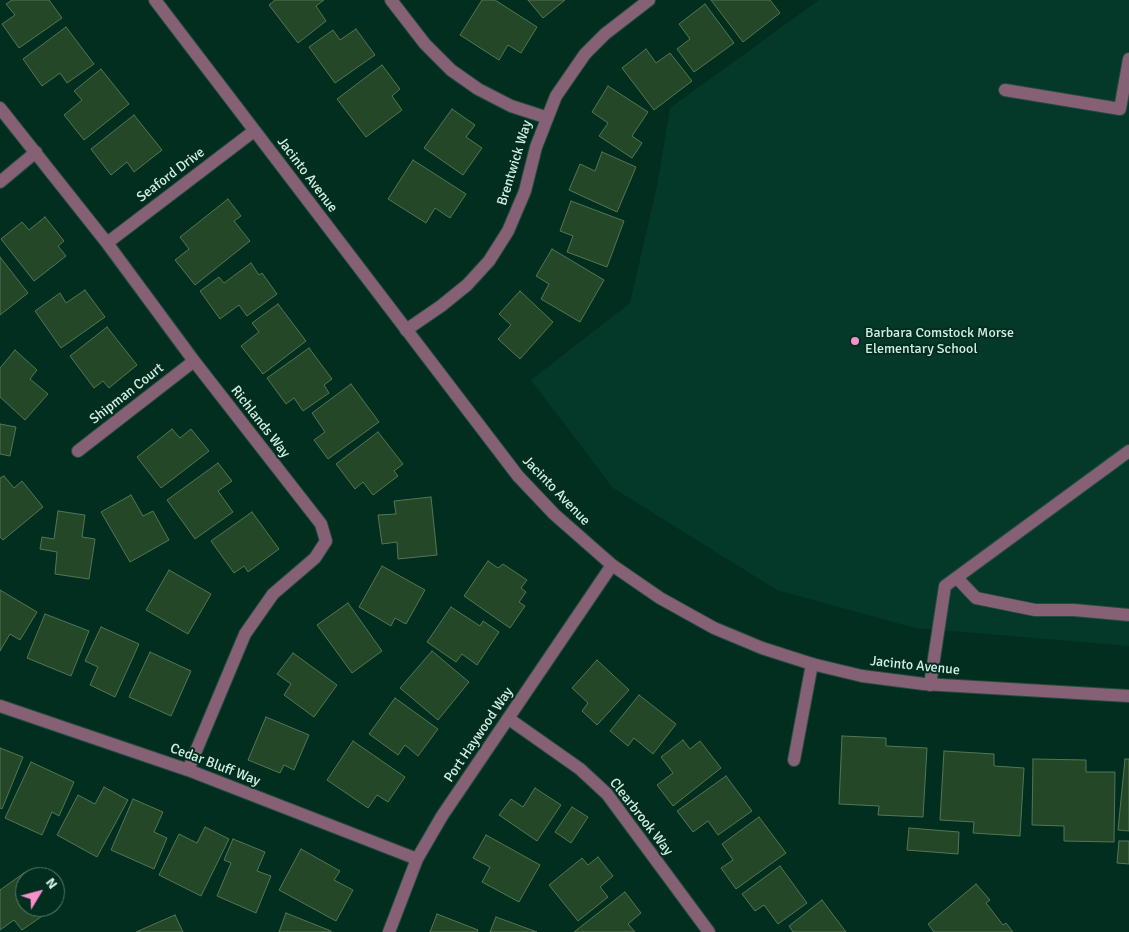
<!DOCTYPE html>
<style>
body{margin:0}
#map{position:relative;width:1129px;height:932px;overflow:hidden;background:#022e20;font-family:Signika,sans-serif}
canvas{display:block}
.north{position:absolute;left:15px;top:867px;width:50px;height:50px;box-sizing:border-box;background:#022e20;border:1px solid #567b6e;border-radius:50%;rotate:53deg;font-size:14px;font-weight:700;line-height:20px;text-align:center;color:#d3efe3}
.north::after{content:'';display:block;margin:auto;width:18px;height:22px;background:#f990ca;clip-path:polygon(50% 0,100% 100%,50% 72%,0 100%)}
</style>
<div id="map">
<canvas width="1129" height="932"></canvas>
<div class="north">N</div>
</div>
<script>
const g = document.querySelector('canvas').getContext('2d');
g.lineJoin = 'round';
function fill(path, color) { g.fillStyle = color; g.fill(path, 'evenodd'); }
const shape = rows => new Path2D(rows.map(r => 'M' + r).join(''));
function trace(path, color, width, dash) { g.strokeStyle = color; g.lineWidth = width; g.lineCap = dash ? 'butt' : 'round'; g.setLineDash(dash || []); g.stroke(path); }
function label(font, color, halo, rows, align = 'center') {
  g.font = font + ' Signika,sans-serif'; g.lineWidth = 4; g.setLineDash([]); g.textBaseline = 'middle'; g.strokeStyle = halo; g.fillStyle = color; for (const [text, x, y, turn = 0] of rows) {
    g.save(); g.translate(x, y); g.rotate((+turn || 0) * Math.PI / 180); g.textAlign = isNaN(turn) ? turn : align; if (halo) g.strokeText(text, 0, 0); g.fillText(text, 0, 0); g.restore();
  }
}
fill(shape([
 [819,0,1129,0,1129,646,915,628,777,590,613,488,531,380,630,303,657,186,670,108]
]), '#043929');
const building = shape([
 [12,0,49,0,62,18,19,48,2,24,15,15,6,4,12,0],
 [275,0,324,0,316,6,326,21,298,43,269,5,275,0],
 [482,0,495,0,537,27,521,53,508,45,499,60,460,35,482,0],
 [528,0,565,0,543,18,528,0],
 [711,0,770,0,780,13,743,42,711,0],
 [705,4,734,43,694,72,677,49,690,39,679,24,705,4],
 [66,27,94,64,67,83,60,73,42,86,23,59,66,27],
 [356,29,375,55,335,83,309,47,333,30,340,40,356,29],
 [646,49,656,63,670,53,692,81,654,110,622,68,646,49],
 [382,65,400,89,392,96,402,110,366,137,337,99,382,65],
 [101,69,129,104,84,140,64,115,82,100,74,91,101,69],
 [608,86,648,112,632,136,642,143,632,158,599,136,608,123,592,112,608,86],
 [452,109,475,125,466,137,482,148,463,175,424,148,452,109],
 [134,115,162,150,134,172,127,162,111,175,91,149,134,115],
 [602,152,636,167,617,212,569,190,580,164,595,171,602,152],
 [413,160,466,194,450,218,435,208,426,223,388,199,413,160],
 [228,199,241,216,234,221,250,241,195,285,175,260,189,249,180,237,228,199],
 [571,201,624,221,607,267,567,252,573,236,560,231,571,201],
 [45,217,64,241,58,246,66,256,34,281,1,239,22,222,29,230,45,217],
 [552,249,604,280,580,322,541,299,549,284,536,276,552,249],
 [0,257,28,293,0,315,0,257],
 [251,263,259,275,262,273,277,294,247,316,239,305,220,319,200,291,219,277,224,283,251,263],
 [85,290,105,317,61,348,35,311,60,293,66,303,85,290],
 [520,291,553,322,520,359,498,339,511,325,499,314,520,291],
 [278,304,306,341,263,374,241,346,259,332,252,323,278,304],
 [107,327,137,365,109,388,103,381,94,388,70,356,107,327],
 [309,348,332,379,324,385,329,393,303,411,294,398,286,404,267,378,309,348],
 [15,350,37,370,30,379,48,394,25,420,0,397,0,368,15,350],
 [351,384,379,422,328,459,314,440,325,432,312,413,351,384],
 [0,424,16,427,10,456,0,454,0,424],
 [172,429,180,438,191,429,209,451,161,488,137,457,172,429],
 [378,432,403,464,394,471,398,476,373,495,363,482,355,489,336,464,378,432],
 [218,463,232,481,218,491,233,512,195,539,167,500,218,463],
 [4,476,14,488,22,481,43,507,3,540,0,537,0,478,4,476],
 [131,495,143,516,153,511,169,540,130,562,101,512,131,495],
 [431,497,437,555,398,559,397,542,382,544,378,515,396,514,394,501,431,497],
 [58,511,85,515,82,537,95,539,89,579,55,574,57,552,40,549,42,537,54,539,58,511],
 [252,512,279,549,248,572,244,566,234,573,211,541,252,512],
 [488,561,498,568,503,564,527,580,521,588,526,592,519,602,525,606,510,628,464,596,488,561],
 [382,566,425,590,406,624,395,618,391,626,359,607,382,566],
 [169,570,211,594,188,634,146,610,169,570],
 [0,590,37,612,20,640,10,634,0,651,0,590],
 [348,603,382,651,352,673,317,625,348,603],
 [451,607,480,626,483,621,499,632,477,665,462,654,456,662,427,642,451,607],
 [45,614,89,631,71,676,27,658,45,614],
 [101,627,139,644,115,697,90,685,98,667,85,661,101,627],
 [432,651,469,682,438,720,400,688,432,651],
 [150,652,191,671,171,716,129,697,150,652],
 [293,653,337,685,314,717,284,695,291,684,277,674,293,653],
 [597,660,629,690,597,725,582,711,588,703,572,688,597,660],
 [639,695,676,724,653,754,634,738,628,746,610,731,639,695],
 [395,698,438,729,418,756,405,745,398,755,369,734,395,698],
 [266,717,309,735,294,770,284,765,280,773,248,760,266,717],
 [842,736,886,738,886,746,927,748,923,817,878,815,879,806,839,804,842,736],
 [683,740,690,749,700,741,721,768,673,806,657,785,673,773,661,757,683,740],
 [353,741,405,777,388,802,377,795,368,808,327,780,353,741],
 [0,748,23,757,2,809,0,808,0,748],
 [944,751,994,754,994,766,1024,768,1020,836,973,833,974,822,940,820,944,751],
 [1033,759,1086,760,1086,772,1115,772,1114,842,1064,841,1064,826,1032,825,1033,759],
 [1125,759,1129,759,1129,831,1118,830,1125,759],
 [31,762,74,782,59,816,52,812,42,835,5,818,31,762],
 [726,776,752,811,718,835,708,821,693,832,677,811,726,776],
 [104,787,128,800,97,857,57,835,78,795,95,804,104,787],
 [535,788,561,805,537,841,499,815,511,799,523,807,535,788],
 [133,799,163,812,154,832,167,838,154,869,111,850,133,799],
 [572,807,588,817,571,843,555,832,572,807],
 [759,817,786,853,736,889,721,868,733,860,722,844,759,817],
 [205,827,229,839,201,896,159,875,179,834,197,843,205,827],
 [909,828,959,832,958,854,907,850,909,828],
 [486,835,540,865,519,902,482,882,490,867,473,858,486,835],
 [233,839,265,852,257,871,271,876,256,913,217,896,231,863,224,860,233,839],
 [1119,841,1129,841,1129,864,1117,863,1119,841],
 [301,849,340,871,334,880,353,890,336,921,279,890,301,849],
 [598,857,613,876,600,887,608,897,578,921,549,885,582,858,588,865,598,857],
 [780,866,807,903,778,924,764,905,755,911,742,894,780,866],
 [24,873,27,877,25,877,25,907,49,907,51,910,22,930,14,920,0,930,0,890,24,873],
 [976,884,990,900,986,903,1003,925,1006,923,1013,932,934,932,928,924,976,884],
 [625,892,641,913,628,924,635,932,574,932,625,892],
 [822,900,846,932,793,932,789,926,822,900],
 [286,913,331,931,331,932,279,932,286,913],
 [437,914,478,930,477,932,430,932,437,914],
 [175,915,183,932,136,932,175,915],
 [496,917,537,932,490,932,496,917]
]);
fill(building, '#244728');
trace(building, '#527754', 1);
const service = shape([
 [1005,90,1120,109,1129,59],
 [957,578,976,598,1035,610,1074,610,1129,615],
 [930,685,945,586,1129,451],
 [794,760,812,664]
]);
const minor = shape([
 [391,0,425,44,451,70,478,89,511,106,545,117],
 [0,108,107,243,194,361,321,524,326,541,315,558,273,594,245,634,188,770],
 [0,182,36,152],
 [107,243,254,131],
 [406,330,441,306,467,285,489,261,508,231,525,191,536,147,556,96,585,54,605,34,649,0],
 [78,451,194,361],
 [0,706,188,770,417,859],
 [509,719,580,769,607,794,709,932],
 [389,932,417,859,442,816,612,565]
]);
const tertiary = shape([
 [155,0,518,476,554,514,612,565,660,598,714,628,762,648,812,664,862,676,924,684,1129,696]
]);
trace(service, '#234d3f', 14);
trace(minor, '#234d3f', 14);
trace(tertiary, '#234d3f', 14);
trace(service, '#866074', 12);
trace(minor, '#866074', 12);
trace(tertiary, '#866074', 12);
for (const [x, y, r, color] of [
 [855,341,5,"#f990ca"]
]) { const dot = new Path2D(); dot.arc(x, y, r, 0, 2 * Math.PI); g.fillStyle = color; g.fill(dot); trace(dot, '#022e20', 2); }
label('14px', '#d3efe3', '#022e20', [
 ["Brentwick Way",515,163,-73],
 ["Seaford Drive",171,175,-37],
 ["Jacinto Avenue",307,175,53],
 ["Shipman Court",127,394,-38],
 ["Richlands Way",260,422,52],
 ["Jacinto Avenue",556,491,46],
 ["Jacinto Avenue",915,666,6],
 ["Port Haywood Way",479,735,-56],
 ["Cedar Bluff Way",215,765,21],
 ["Clearbrook Way",641,817,52]
]);
label('14px', '#d3efe3', '#022e20', [
 ["Barbara Comstock Morse",865,333],
 ["Elementary School",865,349]
], 'left');
</script>
